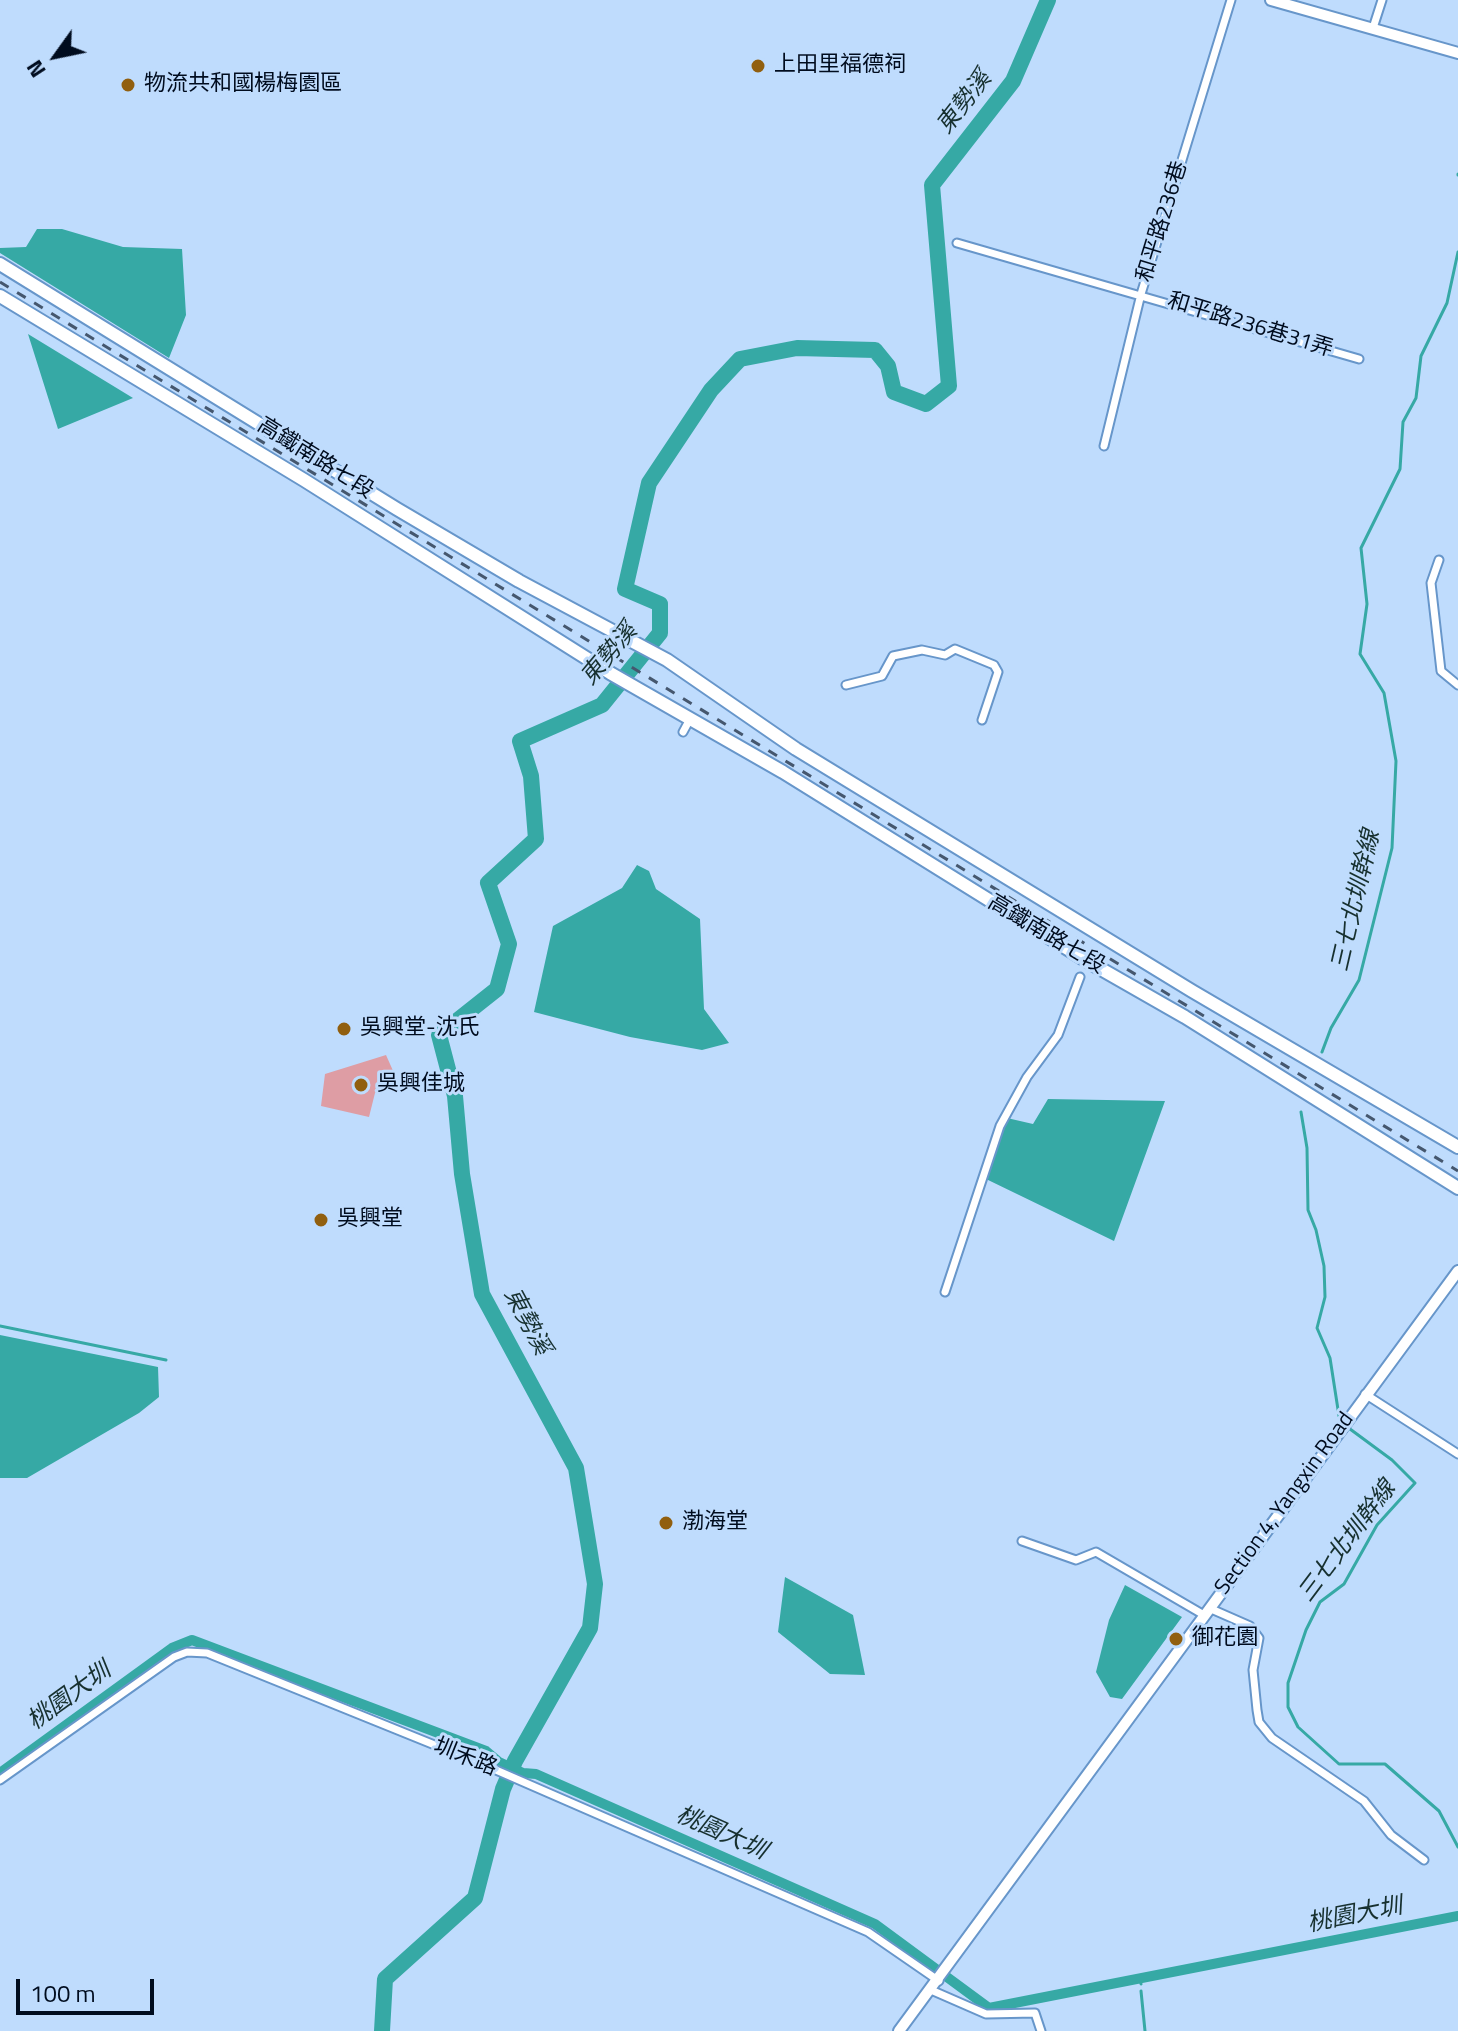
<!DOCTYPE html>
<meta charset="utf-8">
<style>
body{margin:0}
#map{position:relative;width:1458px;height:2031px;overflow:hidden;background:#bfdcfd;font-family:"Titillium Web",sans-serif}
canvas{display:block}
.north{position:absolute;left:16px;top:16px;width:80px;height:80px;-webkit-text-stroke:6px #bfdcfd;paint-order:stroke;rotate:237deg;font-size:22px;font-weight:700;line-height:32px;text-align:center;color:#000c1e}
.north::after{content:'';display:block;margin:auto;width:28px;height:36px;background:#000c1e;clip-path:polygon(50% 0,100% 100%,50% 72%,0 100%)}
.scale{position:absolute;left:16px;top:1979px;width:138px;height:36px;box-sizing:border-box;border:4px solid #000c1e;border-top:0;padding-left:10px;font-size:24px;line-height:28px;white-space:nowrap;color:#000c1e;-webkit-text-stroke:6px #bfdcfd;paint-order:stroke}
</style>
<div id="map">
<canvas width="1458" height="2031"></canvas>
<div class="north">N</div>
<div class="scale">100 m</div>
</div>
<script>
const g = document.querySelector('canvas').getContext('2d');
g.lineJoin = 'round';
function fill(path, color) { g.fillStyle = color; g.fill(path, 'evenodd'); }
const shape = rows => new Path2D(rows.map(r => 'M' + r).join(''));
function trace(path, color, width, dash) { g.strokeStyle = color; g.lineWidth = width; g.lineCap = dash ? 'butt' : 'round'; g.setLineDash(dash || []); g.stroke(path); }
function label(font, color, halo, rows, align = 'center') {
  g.font = font + ' "Titillium Web","Noto Sans TC",sans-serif'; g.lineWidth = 6; g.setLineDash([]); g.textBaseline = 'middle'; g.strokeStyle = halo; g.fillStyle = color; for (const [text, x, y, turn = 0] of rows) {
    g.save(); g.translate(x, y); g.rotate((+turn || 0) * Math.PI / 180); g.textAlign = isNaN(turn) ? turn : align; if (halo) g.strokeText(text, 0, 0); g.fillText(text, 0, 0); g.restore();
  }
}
fill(shape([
 [386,1055,394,1073,375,1093,369,1117,321,1106,325,1074]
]), '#de9da4');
fill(shape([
 [37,229,62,229,123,247,182,249,186,315,169,358,0,253,0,248,26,247],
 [28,334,133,398,58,429],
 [637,865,649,871,656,889,700,919,704,1009,729,1043,702,1050,630,1037,534,1012,553,926,622,888],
 [1048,1099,1165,1101,1114,1241,986,1179,1007,1118,1033,1124],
 [0,1335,158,1367,159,1397,139,1413,27,1478,0,1478],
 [785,1577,853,1615,865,1675,830,1674,778,1632],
 [1125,1585,1182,1617,1122,1699,1110,1697,1096,1672,1109,1620]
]), '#36a9a5');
trace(shape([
 [1458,174,1458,175],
 [1322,1052,1331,1028,1359,980,1392,848,1396,761,1384,693,1360,654,1367,604,1361,548,1400,469,1403,422,1416,398,1421,356,1447,303,1458,252],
 [1301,1112,1307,1148,1308,1210,1316,1230,1324,1266,1325,1297,1317,1328,1330,1358,1339,1416],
 [0,1326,166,1360],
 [1350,1429,1392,1460,1415,1483,1377,1525,1344,1584,1320,1602,1306,1630,1288,1683,1288,1707,1298,1727,1339,1764,1385,1764,1439,1811,1458,1847],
 [1140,1980,1141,1984],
 [1141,1991,1145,2031]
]), '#36a9a5', 3);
trace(shape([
 [0,1773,172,1648,192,1640,486,1751,499,1762,523,1773,536,1774,875,1924,989,2008,1458,1916]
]), '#36a9a5', 10);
trace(shape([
 [382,2031,385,1979,475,1898,503,1789,515,1761,590,1628,595,1584,576,1468,482,1294,462,1174,455,1096,439,1035,497,989,509,944,488,883,536,839,531,776,520,741,602,705,660,633,660,604,625,589,649,483,711,390,740,359,797,348,875,350,888,366,894,392,926,404,949,386,932,185,1013,81,1048,0]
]), '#36a9a5', 16);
const street = shape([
 [1373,28,1382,0],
 [957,243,1359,359],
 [1104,446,1141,294,1231,0],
 [1439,560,1431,583,1441,671,1458,685],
 [846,685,882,676,893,656,922,650,945,655,955,649,994,665,998,672,982,720],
 [683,732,690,719],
 [945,1292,1000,1126,1027,1077,1058,1035,1080,977],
 [1365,1394,1458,1454],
 [1022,1541,1076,1560,1096,1552,1204,1615],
 [1209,1608,1250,1626,1259,1638,1253,1670,1257,1710,1259,1722,1272,1738,1364,1801,1391,1835,1424,1860],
 [0,1780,174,1657,187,1652,207,1653,489,1767,868,1932,939,1981],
 [931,1990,986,2014,1035,2013,1041,2031]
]);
const secondary = shape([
 [1271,0,1458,53],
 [899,2031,1458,1271]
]);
const primary = shape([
 [0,264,397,509,519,581,667,660,796,749,1192,991,1458,1147],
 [0,296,304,480,610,673,783,772,1087,961,1185,1017,1458,1188]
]);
trace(street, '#6796ca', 11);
trace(secondary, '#6796ca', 14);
trace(primary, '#6796ca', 16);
trace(street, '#fff', 7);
trace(secondary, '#fff', 10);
trace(primary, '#fff', 12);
trace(shape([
 [0,282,1458,1171]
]), '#45576e', 3, [10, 10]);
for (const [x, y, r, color] of [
 [758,66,8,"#915f0f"],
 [128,85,8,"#915f0f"],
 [344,1029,8,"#915f0f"],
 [361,1085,8,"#915f0f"],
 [321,1220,8,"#915f0f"],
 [666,1523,8,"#915f0f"],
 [1176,1639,8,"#915f0f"]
]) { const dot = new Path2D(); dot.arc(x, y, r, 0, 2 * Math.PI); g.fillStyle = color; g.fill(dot); trace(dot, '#bfdcfd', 3); }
label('22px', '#000c1e', '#bfdcfd', [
 ["上田里福德祠",774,66],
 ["物流共和國楊梅園區",144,85],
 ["吳興堂-沈氏",360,1029],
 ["吳興佳城",377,1085],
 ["吳興堂",337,1220],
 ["渤海堂",682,1523],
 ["御花園",1192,1639]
], 'left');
label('22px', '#000c1e', '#bfdcfd', [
 ["和平路236巷",1163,222,-73],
 ["和平路236巷31弄",1250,326,17],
 ["高鐵南路七段",315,459,32],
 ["高鐵南路七段",1046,935,31],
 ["Section 4, Yangxin Road",1285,1504,-54],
 ["圳禾路",465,1758,22]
]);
label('italic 24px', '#17302f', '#bfdcfd', [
 ["東勢溪",965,103,-52],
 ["東勢溪",610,655,-50],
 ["三七北圳幹線",1357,901,-77],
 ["東勢溪",526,1322,62],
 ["三七北圳幹線",1348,1542,-53],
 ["桃園大圳",70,1697,-36],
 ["桃園大圳",721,1834,24],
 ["桃園大圳",1355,1916,-11]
]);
</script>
